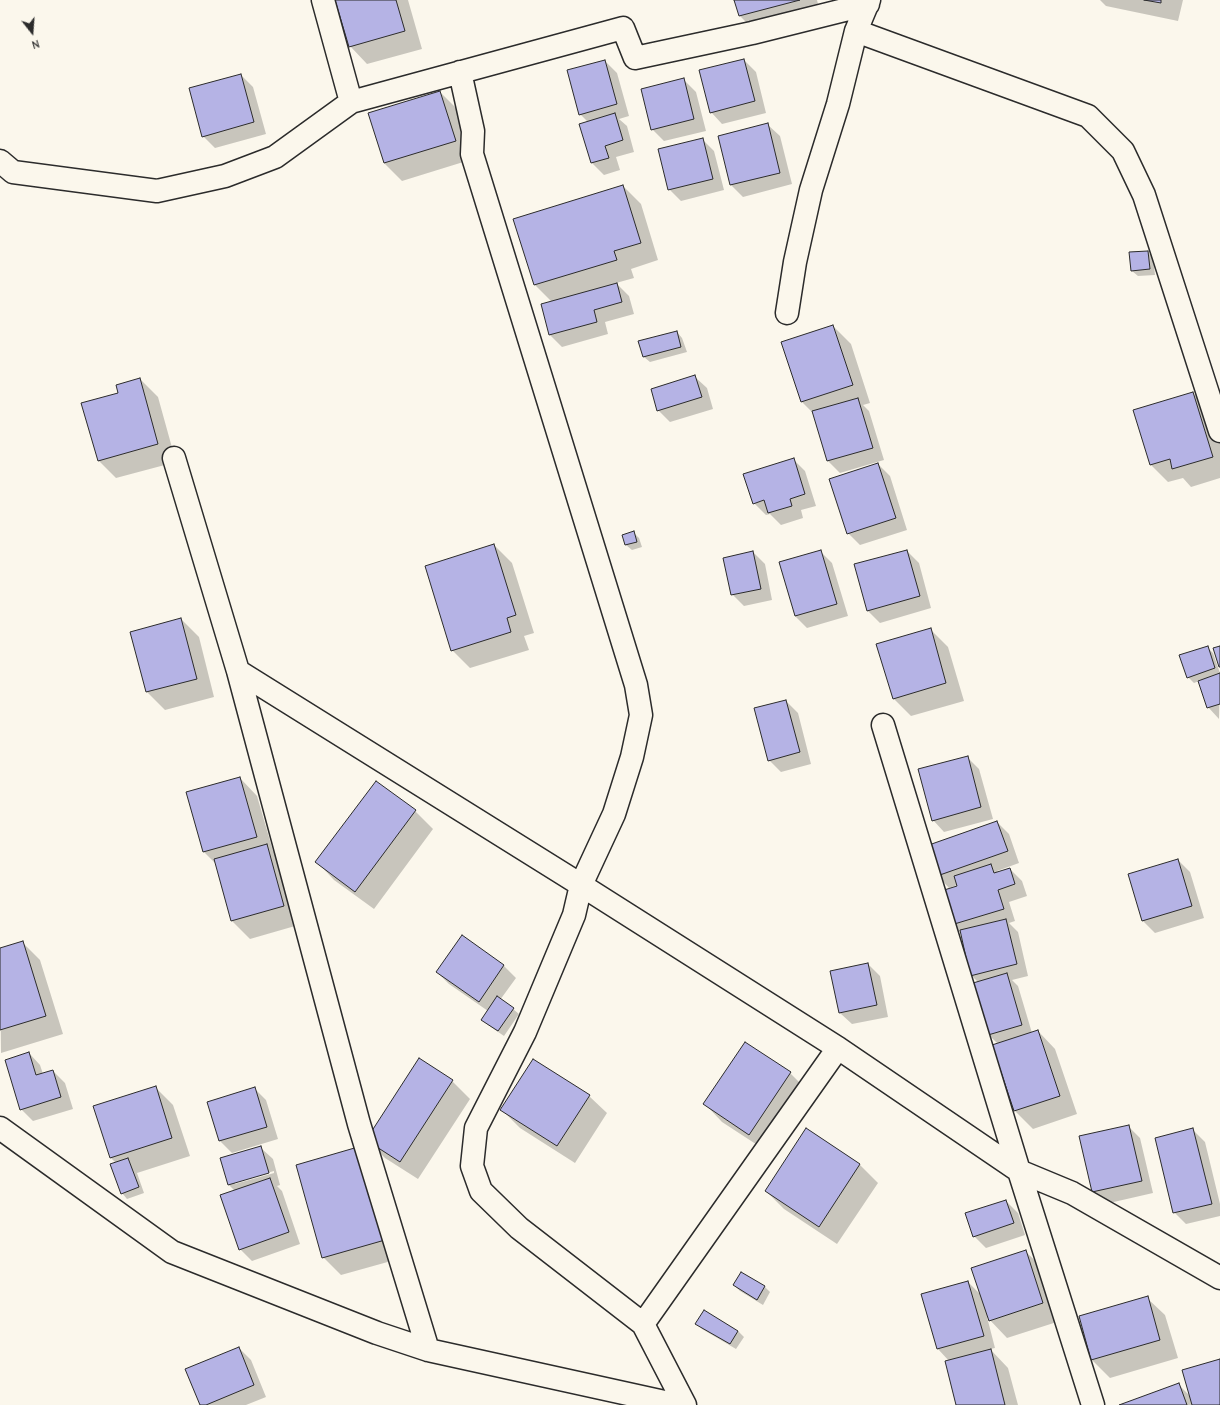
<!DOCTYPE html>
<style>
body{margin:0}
#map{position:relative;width:1220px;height:1405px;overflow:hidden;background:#fbf7ec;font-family:"Comic Neue",sans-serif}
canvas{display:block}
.north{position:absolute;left:12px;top:12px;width:40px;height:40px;-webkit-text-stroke:3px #fbf7ec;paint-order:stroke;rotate:163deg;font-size:11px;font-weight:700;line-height:16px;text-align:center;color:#2b2b2b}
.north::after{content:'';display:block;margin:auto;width:14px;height:18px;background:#2b2b2b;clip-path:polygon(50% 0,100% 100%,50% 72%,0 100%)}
</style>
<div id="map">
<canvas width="1220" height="1405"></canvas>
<div class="north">N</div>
</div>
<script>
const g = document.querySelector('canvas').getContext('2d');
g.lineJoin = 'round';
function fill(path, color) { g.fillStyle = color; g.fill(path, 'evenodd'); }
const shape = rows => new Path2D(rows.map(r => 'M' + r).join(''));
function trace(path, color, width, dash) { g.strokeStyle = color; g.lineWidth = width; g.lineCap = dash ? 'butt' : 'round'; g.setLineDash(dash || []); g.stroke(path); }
fill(shape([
 [336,0,408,0,422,49,367,64,350,46],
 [736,0,817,0,821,17,757,33,739,15],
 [1100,0,1183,0,1178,21,1106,6],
 [744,60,756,72,766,113,722,124,711,112],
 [605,61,617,73,629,116,619,119,627,126,634,152,616,157,620,170,604,175,592,163,588,122,580,114],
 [241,75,253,87,266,134,215,148,203,136],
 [684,80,696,92,706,131,664,141,652,129],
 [440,92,458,110,473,159,402,181,384,163,369,114],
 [768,125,780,136,792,184,743,197,731,185],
 [702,139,714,151,724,190,681,201,669,189],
 [623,186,641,204,658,260,631,269,634,278,616,283,629,296,634,314,605,322,608,334,562,347,550,335,552,302,535,285,515,219],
 [1148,252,1153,258,1155,275,1138,276,1132,271],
 [833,326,851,344,870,403,863,405,869,411,884,460,840,473,828,461,814,414,802,402],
 [677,332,682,338,687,352,650,362,644,357],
 [695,377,707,388,713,409,670,422,658,410],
 [140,379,158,397,176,462,116,478,98,460,119,393],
 [1193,393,1211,411,1220,441,1220,478,1191,487,1183,478,1168,482,1151,465],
 [793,459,805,471,816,506,801,510,803,518,781,525,770,514,766,515,754,503],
 [878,464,890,476,907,530,860,545,848,533],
 [633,532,639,538,642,547,632,550,626,545,623,535],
 [494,545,512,563,534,633,524,636,529,650,470,668,452,650],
 [820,551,832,563,848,616,807,628,795,616],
 [907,551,919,563,931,608,880,623,868,611],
 [753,552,765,564,772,600,744,606,732,594],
 [181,619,199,637,214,697,165,710,147,692],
 [930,629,948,647,964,701,911,716,893,698],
 [1207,647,1213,653,1220,673,1219,719,1208,707,1199,681,1194,683,1188,677],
 [786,701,798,713,811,764,781,772,769,760],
 [967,757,979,769,993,819,944,832,933,820],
 [240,778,257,796,273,851,285,863,302,924,250,939,232,921,216,864,204,852,187,792],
 [415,811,433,829,374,909,334,880,317,862],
 [997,822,1009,834,1019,863,997,871,999,873,1010,869,1022,881,1027,896,1009,902,1015,921,1009,923,1018,932,1028,976,1012,980,1018,986,1032,1033,1038,1031,1055,1049,1077,1114,1033,1129,1015,1111,993,1046,998,1044,989,1035,978,982,971,975,962,934,952,925,957,885,949,888,938,876],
 [1178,860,1190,872,1204,918,1155,933,1143,921,1129,875],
 [462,937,504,966,516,978,500,1000,513,1009,519,1014,504,1036,488,1025,482,1020,488,1011,449,984,437,972],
 [22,942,40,960,63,1034,1,1053,0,949],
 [868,964,880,976,888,1017,852,1024,840,1013],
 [29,1053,40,1065,43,1074,53,1071,65,1083,73,1109,33,1121,21,1109],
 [419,1060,452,1081,470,1099,418,1179,385,1158,367,1140],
 [790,1073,808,1091,768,1152,722,1122,705,1104],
 [155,1087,173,1105,190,1156,137,1173,144,1193,127,1199,122,1193,116,1163,111,1158,94,1107],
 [254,1088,266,1100,278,1139,232,1153,220,1141],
 [589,1096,607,1113,575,1163,520,1128,502,1110],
 [1128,1126,1140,1138,1153,1193,1105,1204,1093,1192,1080,1137],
 [806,1130,860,1165,878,1183,837,1244,784,1209,766,1191],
 [1193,1130,1205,1142,1220,1204,1220,1216,1186,1224,1174,1212],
 [261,1148,273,1159,280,1185,277,1186,282,1191,300,1244,252,1261,240,1249,235,1191,229,1185],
 [274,1171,274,1173,235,1184,235,1182],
 [358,1149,402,1258,341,1275,323,1257],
 [1006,1201,1018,1213,1025,1235,986,1248,974,1236],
 [1026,1252,1044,1269,1060,1321,1007,1338,987,1317,995,1348,990,1349,1008,1368,1018,1405,957,1405,949,1361,938,1349,922,1294,968,1282,981,1295],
 [742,1273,765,1287,770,1292,763,1305,740,1291,734,1285],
 [1147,1298,1165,1315,1178,1358,1110,1378,1092,1360,1080,1317],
 [704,1311,738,1331,744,1337,736,1349,702,1329,697,1323],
 [239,1348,251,1360,266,1397,246,1405,201,1405],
 [1220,1360,1220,1405,1122,1405,1178,1384,1191,1397]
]), '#0003');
const building = shape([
 [335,0,396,0,405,31,349,47,335,0],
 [734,0,800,0,739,16,734,0],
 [1144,0,1161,0,1161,3,1144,0],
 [744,59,755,101,710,113,699,70,744,59],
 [605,60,617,104,579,115,567,70,605,60],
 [241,74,254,122,202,137,189,88,241,74],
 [684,78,694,119,651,130,641,89,684,78],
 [440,91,456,141,384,163,368,113,440,91],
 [615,113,623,140,605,146,609,158,591,163,579,124,615,113],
 [768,123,780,173,730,185,718,136,768,123],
 [703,138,713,179,668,190,658,149,703,138],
 [623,185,641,243,614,251,617,260,534,285,513,219,623,185],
 [1148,251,1150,269,1131,271,1129,252,1148,251],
 [617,283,622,302,594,310,597,322,549,335,541,304,617,283],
 [833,325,853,385,801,402,781,342,833,325],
 [677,331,681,347,643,357,638,341,677,331],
 [695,375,702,397,657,411,651,389,695,375],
 [140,378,158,444,98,461,81,403,118,393,116,385,140,378],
 [1193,392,1213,457,1172,469,1170,459,1150,465,1133,410,1193,392],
 [858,398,873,448,827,461,812,411,858,398],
 [794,458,805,494,790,499,792,506,768,513,764,500,753,504,743,474,794,458],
 [878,463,896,518,847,534,829,479,878,463],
 [634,531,637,542,625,545,622,535,634,531],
 [494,544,516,615,507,618,511,632,451,651,425,566,494,544],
 [821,550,837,604,795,616,779,562,821,550],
 [907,550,920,596,867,611,854,564,907,550],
 [753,551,761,589,731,595,723,558,753,551],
 [181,618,197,679,146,692,130,632,181,618],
 [931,628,946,683,893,699,876,644,931,628],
 [1208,646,1215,668,1187,678,1179,655,1208,646],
 [1220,646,1220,667,1219,667,1213,648,1220,646],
 [1220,673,1220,704,1207,708,1198,681,1220,673],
 [786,700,800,752,768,761,754,708,786,700],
 [968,756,981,807,932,821,918,769,968,756],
 [240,777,257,837,203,852,186,792,240,777],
 [376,781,416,810,355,892,315,862,376,781],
 [997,821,1008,851,937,876,926,846,997,821],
 [267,844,284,906,231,921,214,859,267,844],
 [1178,859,1192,906,1142,921,1128,874,1178,859],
 [991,864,994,873,1010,868,1015,884,998,890,1004,909,951,925,941,891,957,886,954,876,991,864],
 [1006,919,1017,964,970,976,960,930,1006,919],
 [462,935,504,965,479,1002,436,972,462,935],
 [23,941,46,1016,0,1030,0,948,23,941],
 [868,963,877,1005,839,1013,830,971,868,963],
 [1007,973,1022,1025,988,1035,973,983,1007,973],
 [497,996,514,1008,498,1031,481,1020,497,996],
 [1038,1030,1060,1096,1014,1111,992,1045,1038,1030],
 [745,1042,791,1072,749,1135,703,1104,745,1042],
 [29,1052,36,1075,53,1070,61,1097,20,1110,5,1060,29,1052],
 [419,1058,453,1080,400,1162,366,1140,419,1058],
 [533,1059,590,1095,557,1146,500,1110,533,1059],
 [156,1086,172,1138,110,1158,93,1106,156,1086],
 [255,1087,267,1127,219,1141,207,1102,255,1087],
 [1129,1125,1142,1181,1092,1192,1079,1136,1129,1125],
 [806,1128,860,1164,819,1227,765,1191,806,1128],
 [1193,1128,1212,1204,1173,1213,1155,1138,1193,1128],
 [261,1146,269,1173,228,1185,220,1158,261,1146],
 [358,1147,385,1240,322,1258,296,1165,358,1147],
 [128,1158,139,1187,121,1194,110,1164,128,1158],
 [270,1178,289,1232,239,1250,220,1195,270,1178],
 [1006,1200,1014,1223,973,1237,965,1213,1006,1200],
 [1026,1250,1043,1303,989,1321,971,1268,1026,1250],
 [741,1272,765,1286,757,1300,733,1285,741,1272],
 [968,1281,984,1336,937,1349,921,1294,968,1281],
 [1148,1296,1160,1340,1091,1360,1079,1316,1148,1296],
 [704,1310,738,1331,730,1344,695,1324,704,1310],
 [239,1347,254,1385,206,1405,200,1405,185,1369,239,1347],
 [991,1349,1005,1405,956,1405,945,1361,991,1349],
 [1220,1359,1220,1405,1192,1405,1182,1370,1220,1359],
 [1179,1383,1187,1405,1119,1405,1179,1383]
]);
fill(building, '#b5b3e5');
trace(building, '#2b2b2b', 1);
const street = shape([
 [323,0,351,102],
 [869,0,856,31,1088,116,1123,151,1144,195,1220,431],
 [460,72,473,131,472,154,636,685,641,715,632,757,614,814,581,885,574,915,525,1032,476,1128,472,1166,481,1191,519,1228,643,1324,685,1405],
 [0,161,13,172,157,191,225,176,275,157,351,102,623,28,635,58,752,33,868,4],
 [787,313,795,262,811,190,838,104,856,31],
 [174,458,238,671,359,1124,428,1350],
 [238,671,581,885,838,1048,1019,1171,1072,1193,1220,1278],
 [883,725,1019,1171,1093,1405],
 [0,1128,172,1252,377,1333,428,1350,678,1405],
 [643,1324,838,1048]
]);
trace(street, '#2b2b2b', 25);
trace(street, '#fbf7ec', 22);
</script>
